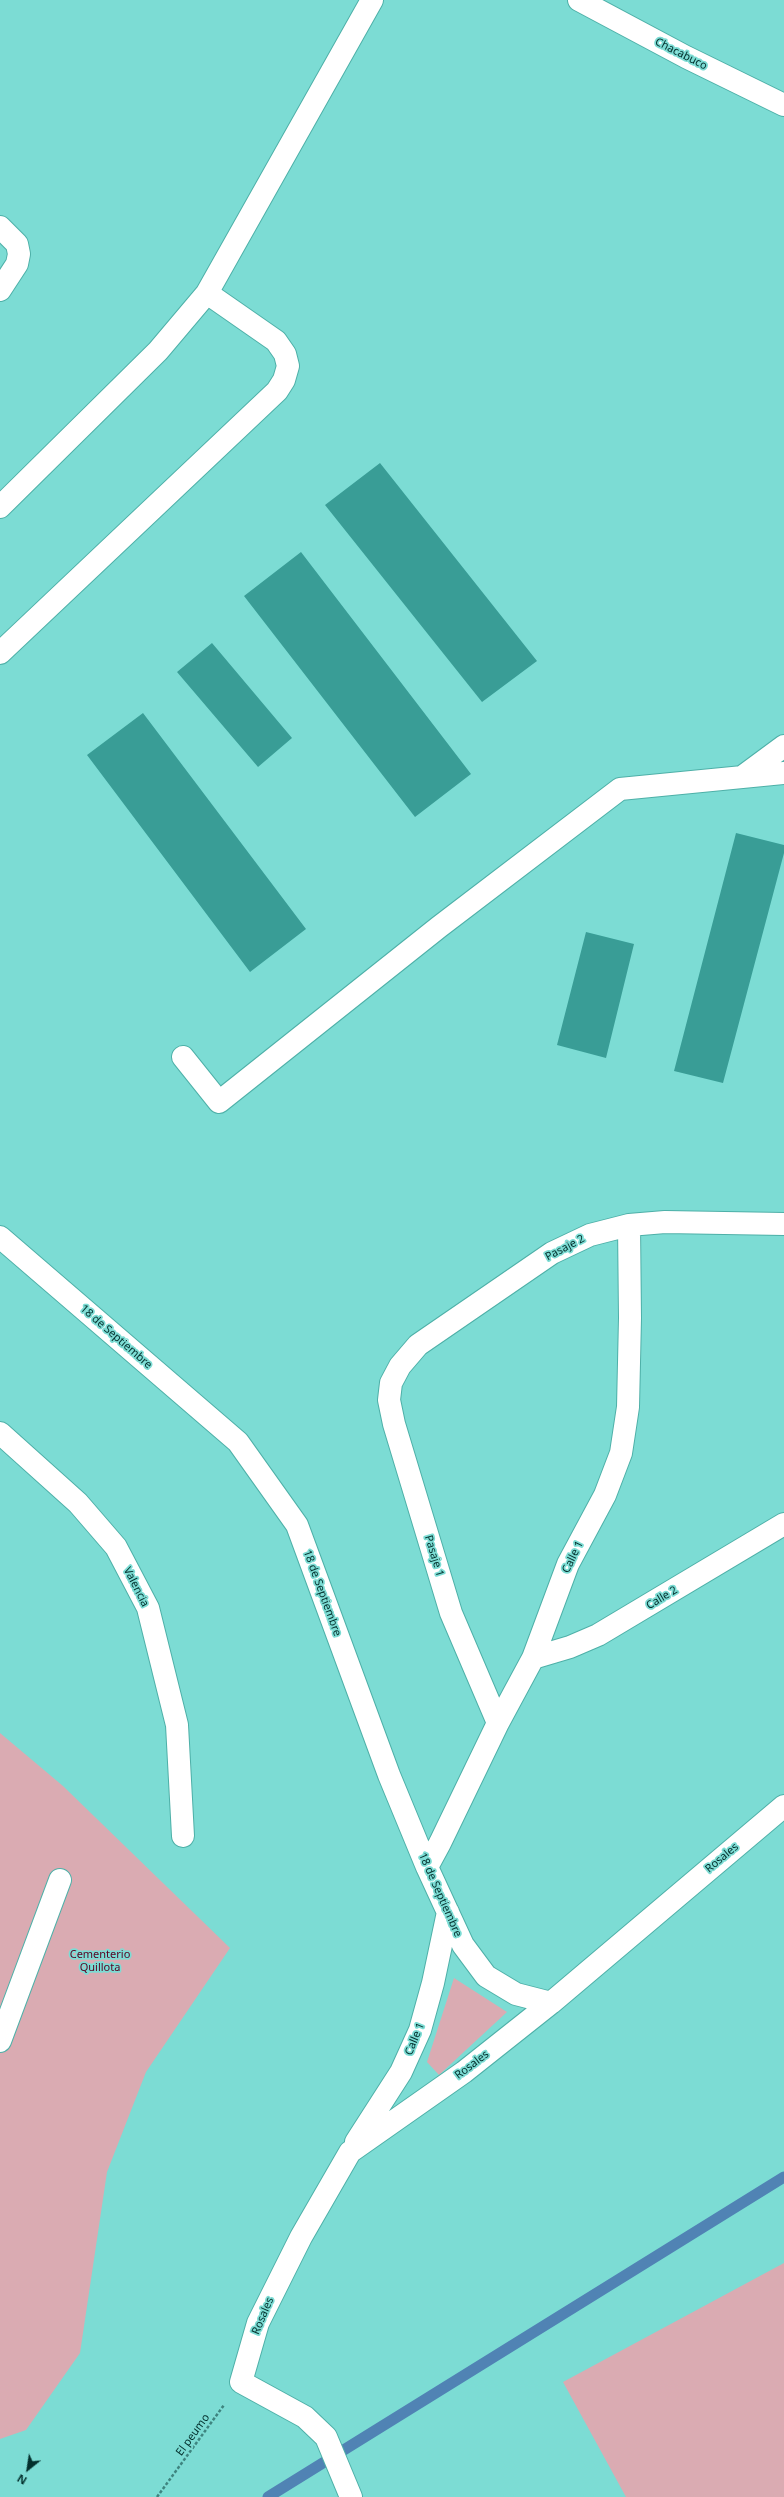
<!DOCTYPE html>
<style>
body{margin:0}
#map{position:relative;width:784px;height:2497px;overflow:hidden;background:#7cdcd4;font-family:"Noto Sans",sans-serif}
canvas{display:block}
.north{position:absolute;left:8px;top:2449px;width:40px;height:40px;-webkit-text-stroke:3px #7cdcd4;paint-order:stroke;rotate:210deg;font-size:11px;font-weight:700;line-height:16px;text-align:center;color:#03302d}
.north::after{content:'';display:block;margin:auto;width:14px;height:18px;background:#03302d;clip-path:polygon(50% 0,100% 100%,50% 72%,0 100%)}
</style>
<div id="map">
<canvas width="784" height="2497"></canvas>
<div class="north">N</div>
</div>
<script>
const g = document.querySelector('canvas').getContext('2d');
g.lineJoin = 'round';
function fill(path, color) { g.fillStyle = color; g.fill(path, 'evenodd'); }
const shape = rows => new Path2D(rows.map(r => 'M' + r).join(''));
function trace(path, color, width, dash) { g.strokeStyle = color; g.lineWidth = width; g.lineCap = dash ? 'butt' : 'round'; g.setLineDash(dash || []); g.stroke(path); }
function label(font, color, halo, rows, align = 'center') {
  g.font = font + ' "Noto Sans",sans-serif'; g.lineWidth = 3.5; g.setLineDash([]); g.textBaseline = 'middle'; g.strokeStyle = halo; g.fillStyle = color; for (const [text, x, y, turn = 0] of rows) {
    g.save(); g.translate(x, y); g.rotate((+turn || 0) * Math.PI / 180); g.textAlign = isNaN(turn) ? turn : align; if (halo) g.strokeText(text, 0, 0); g.fillText(text, 0, 0); g.restore();
  }
}
fill(shape([
 [0,1733,63,1786,230,1948,146,2072,107,2172,80,2353,26,2430,0,2439],
 [454,1978,507,2012,439,2075,427,2062],
 [784,2263,784,2497,626,2497,563,2382]
]), '#daabb2');
trace(shape([
 [268,2497,784,2177]
]), '#5083b4', 11);
fill(shape([
 [380,463,537,661,482,702,325,505],
 [301,552,471,774,415,817,244,596],
 [212,643,292,738,258,767,177,672],
 [143,713,306,929,250,972,87,755],
 [736,833,784,845,784,853,723,1083,674,1071],
 [586,932,634,944,606,1058,557,1045]
]), '#399d96');
const minor = shape([
 [579,0,686,57,784,105],
 [0,227,17,244,19,254,17,264,0,290],
 [0,507,158,351,207,293,372,0],
 [0,653,277,391,284,380,288,366,285,354,276,341,207,293],
 [742,777,784,746],
 [183,1057,219,1102,439,927,620,789,784,773],
 [0,1237,238,1442,297,1525,389,1775,427,1867,463,1945,486,1976,516,1994,551,2003],
 [0,1433,78,1503,116,1547,148,1608,177,1725,183,1836],
 [533,1658,570,1647,598,1635,784,1524],
 [498,1723,451,1613,394,1424,389,1400,391,1383,400,1366,418,1345,552,1253,590,1235,629,1225,665,1222,784,1224],
 [427,1867,440,1843,498,1723,533,1658,568,1564,605,1495,621,1453,628,1407,630,1318,629,1225],
 [0,2041,60,1880],
 [356,2142,401,2072,420,2030,433,1983,448,1912],
 [351,2497,326,2437,305,2417,241,2382,258,2323,301,2237,350,2152,464,2072,551,2003,784,1806]
]);
trace(minor, '#4eb0a8', 24);
trace(shape([
 [157,2497,224,2405]
]), '#3e847f', 2.5, [3, 2]);
trace(minor, '#fff', 22);
label('11px', '#03302d', '#7cdcd4', [
 ["Chacabuco",681,54,27],
 ["Pasaje 2",565,1248,-28],
 ["18 de Septiembre",116,1337,41],
 ["Pasaje 1",434,1556,73],
 ["Calle 1",573,1557,-64],
 ["Valencia",136,1587,63],
 ["18 de Septiembre",322,1593,70],
 ["Calle 2",662,1598,-31],
 ["Rosales",722,1858,-40],
 ["18 de Septiembre",440,1895,66],
 ["Calle 1",415,2039,-68],
 ["Rosales",472,2065,-37],
 ["Rosales",263,2316,-67],
 ["El peumo",193,2435,-54]
]);
label('11px', '#5a0021', '#7cdcd4', [
 ["Cementerio",100,1955],
 ["Quillota",100,1968]
]);
</script>
